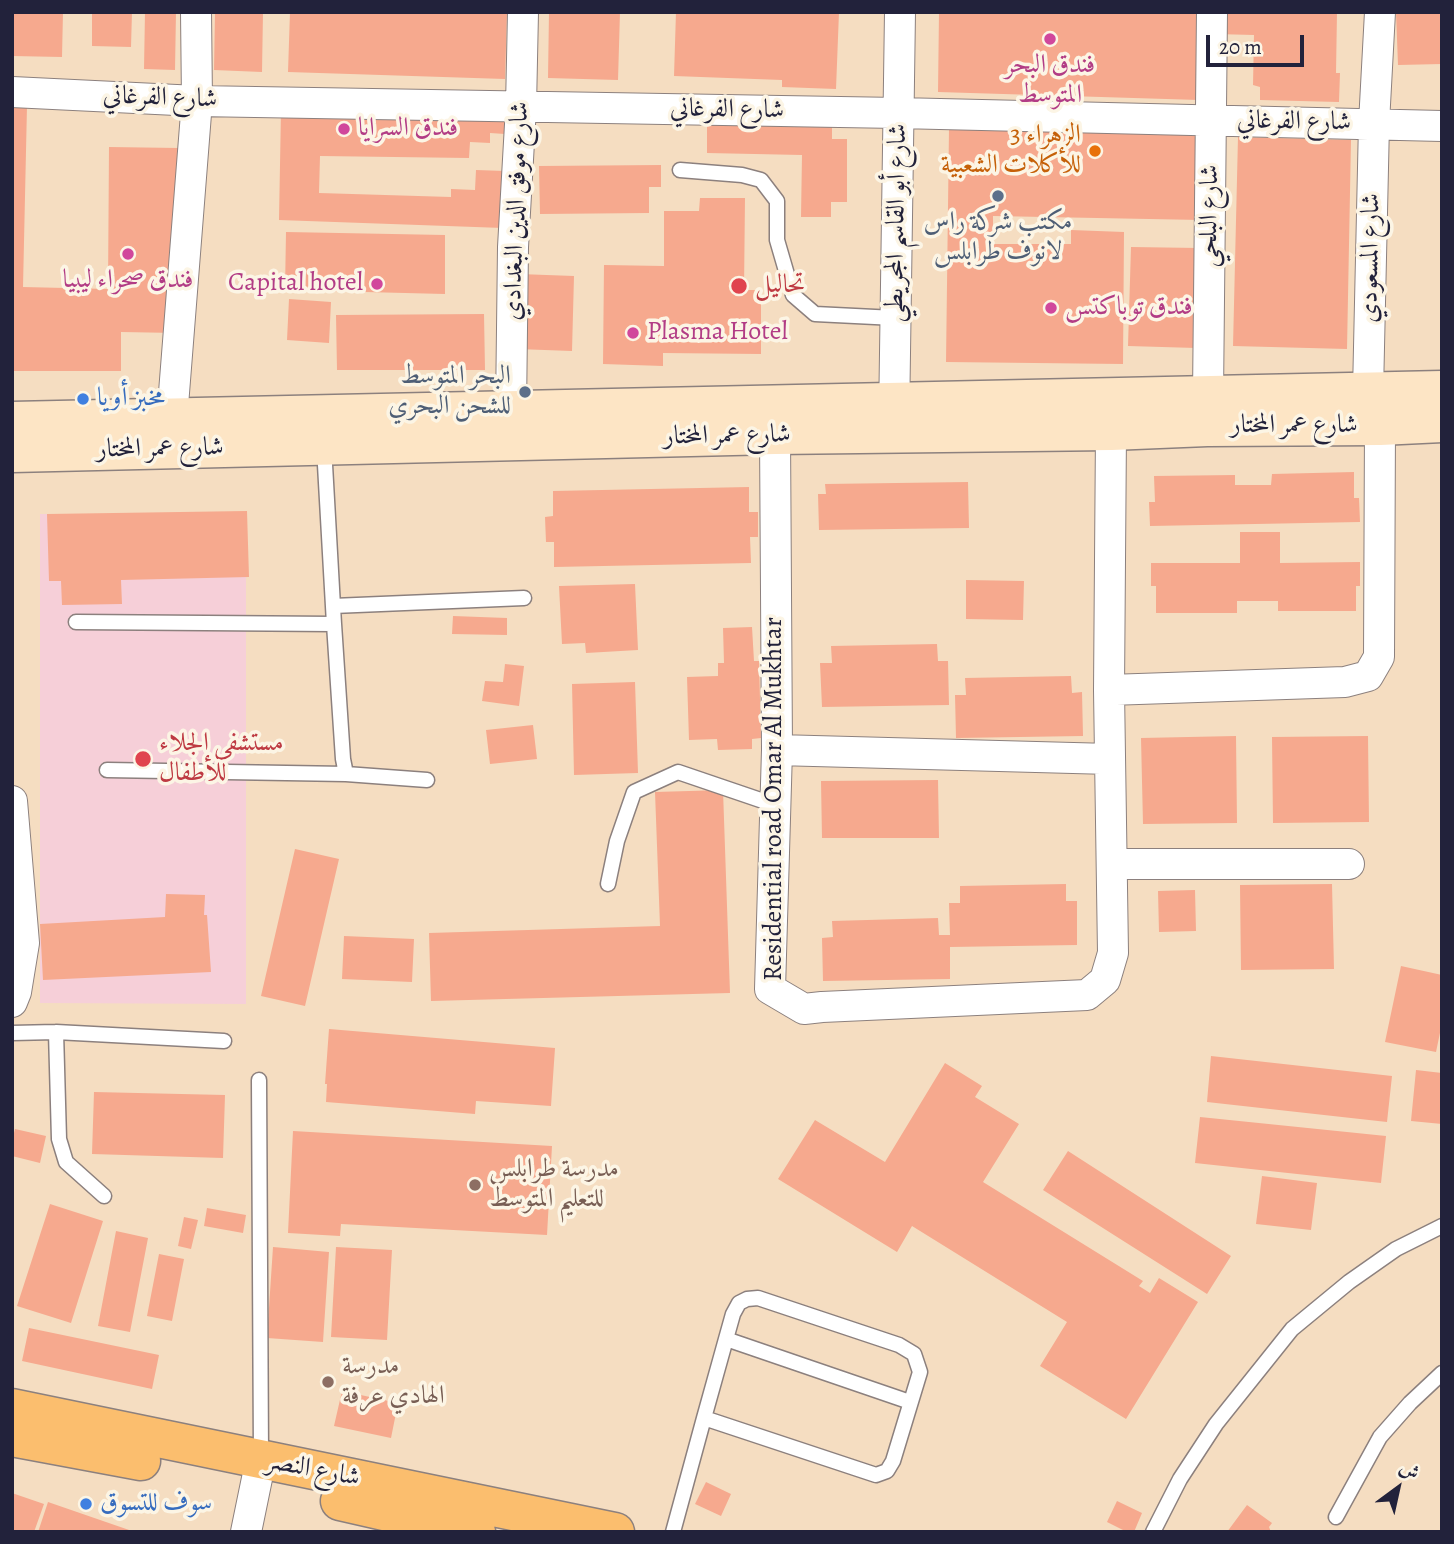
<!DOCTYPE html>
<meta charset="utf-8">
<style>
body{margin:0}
#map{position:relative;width:1454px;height:1544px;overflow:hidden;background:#f5ddc1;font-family:Alegreya,Amiri,serif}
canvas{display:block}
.frame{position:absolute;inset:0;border:14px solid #22223b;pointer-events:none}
.north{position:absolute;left:1363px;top:1453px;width:70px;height:70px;-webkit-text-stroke:5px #fcf5e5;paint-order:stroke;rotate:33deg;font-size:19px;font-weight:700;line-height:28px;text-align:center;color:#22223b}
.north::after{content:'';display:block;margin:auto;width:24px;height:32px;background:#22223b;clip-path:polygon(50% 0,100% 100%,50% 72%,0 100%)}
.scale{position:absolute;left:1206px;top:35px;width:98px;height:32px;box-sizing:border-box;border:4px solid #22223b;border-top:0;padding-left:9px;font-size:21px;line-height:24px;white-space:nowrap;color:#22223b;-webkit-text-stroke:5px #fcf5e5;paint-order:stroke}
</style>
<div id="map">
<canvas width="1454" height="1544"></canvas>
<div class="frame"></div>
<div class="north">ش</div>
<div class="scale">20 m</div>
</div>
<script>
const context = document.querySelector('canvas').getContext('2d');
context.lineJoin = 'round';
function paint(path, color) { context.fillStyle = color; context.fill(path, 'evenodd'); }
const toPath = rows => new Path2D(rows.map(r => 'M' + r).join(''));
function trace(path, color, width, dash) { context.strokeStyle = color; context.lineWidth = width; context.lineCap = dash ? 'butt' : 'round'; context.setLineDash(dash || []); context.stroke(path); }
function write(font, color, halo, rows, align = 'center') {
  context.font = font + ' Alegreya,Amiri,serif'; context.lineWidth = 7; context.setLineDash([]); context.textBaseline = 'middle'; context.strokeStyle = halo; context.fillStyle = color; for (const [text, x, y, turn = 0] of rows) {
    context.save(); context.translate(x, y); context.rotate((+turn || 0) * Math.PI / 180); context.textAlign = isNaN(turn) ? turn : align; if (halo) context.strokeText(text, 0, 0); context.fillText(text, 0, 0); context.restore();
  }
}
const built = toPath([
 [40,514,246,514,246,1004,40,1003]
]);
const building = toPath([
 [12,12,63,12,62,57,12,56],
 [92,12,132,12,131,47,92,46],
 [145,12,176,12,175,70,144,69],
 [215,12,263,12,262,72,214,70],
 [290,12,507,12,505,79,288,72],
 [549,12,620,12,618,80,548,78],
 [676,12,839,12,836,89,782,87,782,80,674,76],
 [939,12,1200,12,1199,100,938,92],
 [1216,12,1337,12,1336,73,1340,73,1339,102,1260,100,1260,87,1253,85,1254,35,1215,34],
 [1396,12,1442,12,1442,64,1398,65],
 [12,106,27,106,23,287,108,289,109,147,179,148,177,333,121,332,121,371,12,371],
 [281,110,505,114,505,134,490,133,490,143,470,142,469,158,320,156,319,193,451,197,451,189,475,190,476,170,505,171,503,228,279,220],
 [707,121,832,124,832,139,847,139,847,202,831,202,831,217,801,217,802,155,707,153],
 [949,129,1203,135,1201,220,993,216,993,244,1071,244,1071,230,1124,232,1123,364,946,362],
 [1238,137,1351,140,1347,349,1233,346],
 [661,165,661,187,649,187,649,213,540,214,539,166],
 [700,198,745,198,744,290,761,290,761,354,663,353,663,366,603,364,604,265,664,266,664,211,699,211],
 [286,232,445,235,445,294,285,290],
 [1131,247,1199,248,1196,348,1128,346],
 [519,274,574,276,572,351,517,349],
 [289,299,331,302,329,343,287,340],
 [484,314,485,370,337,370,336,315],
 [1354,472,1354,498,1359,498,1360,522,1150,526,1149,502,1155,502,1154,476,1235,475,1235,485,1271,485,1272,474],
 [968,482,969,528,819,530,818,494,826,494,825,484],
 [749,487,749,512,758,512,758,537,750,537,751,563,554,567,554,542,546,542,545,517,553,516,553,491],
 [247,511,249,577,121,580,122,604,62,605,61,581,49,581,47,514],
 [1240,532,1280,532,1280,563,1360,562,1360,586,1356,586,1356,611,1278,611,1278,601,1237,601,1237,613,1156,613,1156,586,1151,586,1151,563,1240,563],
 [966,580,1024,581,1023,620,966,619],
 [635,584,638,650,586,653,585,643,562,644,559,586],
 [453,616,507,618,507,635,452,634],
 [752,627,754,661,759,661,761,738,752,739,752,749,718,750,717,739,689,740,687,677,718,676,718,663,724,663,723,628],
 [937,644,938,661,948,661,949,705,822,707,820,663,832,663,831,646],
 [505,664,524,666,519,706,482,701,485,681,503,682],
 [1071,676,1072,693,1082,692,1083,736,956,738,955,695,966,695,965,678],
 [635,682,638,773,574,775,572,684],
 [533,725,537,759,490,764,486,730],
 [1236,736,1237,823,1143,824,1141,738],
 [1368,736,1369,822,1273,823,1272,737],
 [938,780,939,838,822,838,821,781],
 [723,790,730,993,431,1001,429,933,660,926,655,792],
 [295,849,339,859,305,1006,261,996],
 [1066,884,1066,901,1077,901,1077,945,950,947,950,979,823,981,822,938,833,937,832,921,938,918,939,935,950,935,949,903,960,903,960,886],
 [1332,884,1334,969,1241,970,1240,885],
 [1195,890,1196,931,1159,932,1158,891],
 [166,894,205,895,204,915,207,915,211,972,43,980,40,924,165,917],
 [344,936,414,939,412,982,342,979],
 [1401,966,1442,975,1442,1023,1436,1052,1385,1042],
 [329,1029,555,1048,551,1106,476,1101,475,1114,326,1102,327,1084,325,1084],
 [1211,1056,1392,1076,1387,1122,1207,1102],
 [945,1063,982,1086,975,1097,1019,1124,983,1182,1143,1281,1139,1286,1150,1293,1159,1278,1198,1302,1126,1419,1040,1366,1067,1322,912,1226,897,1252,778,1179,815,1120,885,1162],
 [1416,1070,1442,1073,1442,1124,1411,1121],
 [94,1092,225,1095,223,1158,92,1154],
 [1200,1117,1386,1136,1381,1183,1195,1163],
 [15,1129,46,1136,40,1163,12,1156,12,1141],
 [293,1131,552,1146,547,1235,341,1224,340,1236,288,1233],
 [1068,1151,1231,1256,1207,1294,1043,1190],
 [1262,1176,1317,1183,1311,1230,1256,1224],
 [50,1204,103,1221,71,1323,17,1306],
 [207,1208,246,1215,243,1233,204,1226],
 [184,1217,198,1220,191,1249,178,1246],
 [116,1231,148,1238,130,1332,98,1326],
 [273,1247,329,1252,323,1342,267,1338],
 [336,1247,392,1250,387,1340,331,1337],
 [159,1254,184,1259,172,1321,147,1316],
 [29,1328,159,1355,152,1389,22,1361],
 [342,1391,398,1403,391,1438,334,1426],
 [706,1482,731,1494,721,1516,695,1504],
 [12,1493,44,1504,34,1532,12,1532],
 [1117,1501,1142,1513,1134,1532,1127,1532,1107,1522],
 [48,1502,132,1531,132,1532,38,1532],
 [1247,1505,1272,1523,1269,1527,1271,1532,1227,1532]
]);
const service = toPath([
 [680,170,742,175,761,180,777,201,777,240,793,295,815,314,895,318],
 [333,606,524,598],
 [76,622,334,624],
 [107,770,346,774,343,759,334,624,324,447],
 [346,774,427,780],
 [608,884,617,841,634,792,678,772,775,805],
 [56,1032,59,1139,66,1162,104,1196],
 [12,1033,56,1032,224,1041],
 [259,1080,261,1456],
 [726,1339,910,1402],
 [1336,1517,1380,1437,1410,1403,1442,1373],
 [673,1532,704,1418,726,1339,733,1314,739,1303,747,1299,758,1298,899,1345,914,1354,920,1372,893,1461,887,1471,876,1475,704,1418],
 [1153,1532,1180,1479,1216,1424,1292,1329,1349,1282,1396,1249,1442,1226]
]);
const minor = toPath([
 [12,92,197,101,898,113,1442,126],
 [1368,392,1374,123,1380,12],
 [1208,395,1212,12],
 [511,410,513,247,521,107,523,12],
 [172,418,197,101,196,12],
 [894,421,900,12],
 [775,435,777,750,770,989,804,1009,822,1007,1087,995,1105,980,1113,953,1109,690,1111,431],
 [1109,690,1345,682,1368,676,1379,657,1380,426],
 [777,750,1110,759],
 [12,801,24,943,16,992,12,1002],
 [1112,864,1349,864],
 [246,1532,261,1459]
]);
const secondary = toPath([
 [12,421,1442,390],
 [12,453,775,435,1111,431,1207,427,1380,426,1442,423]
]);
const trunk = toPath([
 [12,1408,615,1532],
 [12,1437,141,1461],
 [340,1501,476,1532]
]);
const markers = [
 [1050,39,7,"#d1479c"],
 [344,129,7,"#d1479c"],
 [1095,151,7,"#e8710a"],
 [998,196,7,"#5c6f8a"],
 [128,254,7,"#d1479c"],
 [377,284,7,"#d1479c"],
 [739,286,9,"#e0444e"],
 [1051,308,7,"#d1479c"],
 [633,333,7,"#d1479c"],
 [525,392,7,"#5c6f8a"],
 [83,399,7,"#3f7fe0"],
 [143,759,9,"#e0444e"],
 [475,1185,7,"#8d6e63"],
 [328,1382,7,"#8d6e63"],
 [86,1504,7,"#3f7fe0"]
];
const hotelNames = [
 ["فندق البحر",1050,66,"center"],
 ["المتوسط",1050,96,"center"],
 ["فندق السرايا",358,129],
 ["فندق صحراء ليبيا",128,281,"center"],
 ["Capital hotel",363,284,"right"],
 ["فندق توباكتس",1065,308],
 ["Plasma Hotel",647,333]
];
const streetNames = [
 ["شارع الفرغاني",160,98,2],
 ["شارع الفرغاني",727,110,1],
 ["شارع الفرغاني",1294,122,1],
 ["شارع موفق الدين البغدادي",517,211,-88],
 ["شارع البلحي",1210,216,-89],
 ["شارع أبو القاسم المجريطي",897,223,-89],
 ["شارع المسعودي",1371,258,-89],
 ["شارع عمر المختار",1294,426],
 ["شارع عمر المختار",727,436,-1],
 ["شارع عمر المختار",160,449,-1],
 ["Residential road Omar Al Mukhtar",775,799,-90],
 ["شارع النصر",313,1470,11]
];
const foodNames = [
 ["الزهراء 3",1081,136],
 ["للأكلات الشعبية",1081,166]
];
const serviceNames = [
 ["مكتب شركة راس",998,223],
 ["لانوف طرابلس",998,253],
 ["البحر المتوسط",511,377,"right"],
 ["للشحن البحري",511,407,"right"]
];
const healthNames = [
 ["تحاليل",755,286],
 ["مستشفى الجلاء",159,744],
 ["للأطفال",159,774]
];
const shopNames = [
 ["مخبز أويا",97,399],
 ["سوف للتسوق",100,1504]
];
const educationNames = [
 ["مدرسة طرابلس",489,1170],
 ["للتعليم المتوسط",489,1200],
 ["مدرسة",342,1367],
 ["الهادي عرفة",342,1397]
];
paint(built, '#f6cfd8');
paint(building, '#f6a98e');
trace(service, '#8c807e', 17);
trace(minor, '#8c807e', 32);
trace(secondary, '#8c807e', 41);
trace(trunk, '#8c807e', 41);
trace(service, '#fff', 14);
trace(minor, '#fff', 30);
trace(secondary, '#fde5c5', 38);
trace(trunk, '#fbbe6e', 38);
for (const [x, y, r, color] of markers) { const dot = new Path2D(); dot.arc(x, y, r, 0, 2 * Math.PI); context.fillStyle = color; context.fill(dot); trace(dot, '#fcf5e5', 2.5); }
write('26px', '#b23c85', '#fcf5e5', hotelNames, 'left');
write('26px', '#22223b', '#fcf5e5', streetNames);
write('26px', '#c56008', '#fcf5e5', foodNames, 'right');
write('26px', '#4e5e75', '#fcf5e5', serviceNames);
write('26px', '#be3a42', '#fcf5e5', healthNames, 'left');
write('26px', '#366cbe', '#fcf5e5', shopNames, 'left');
write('26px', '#785e54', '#fcf5e5', educationNames, 'left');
</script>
